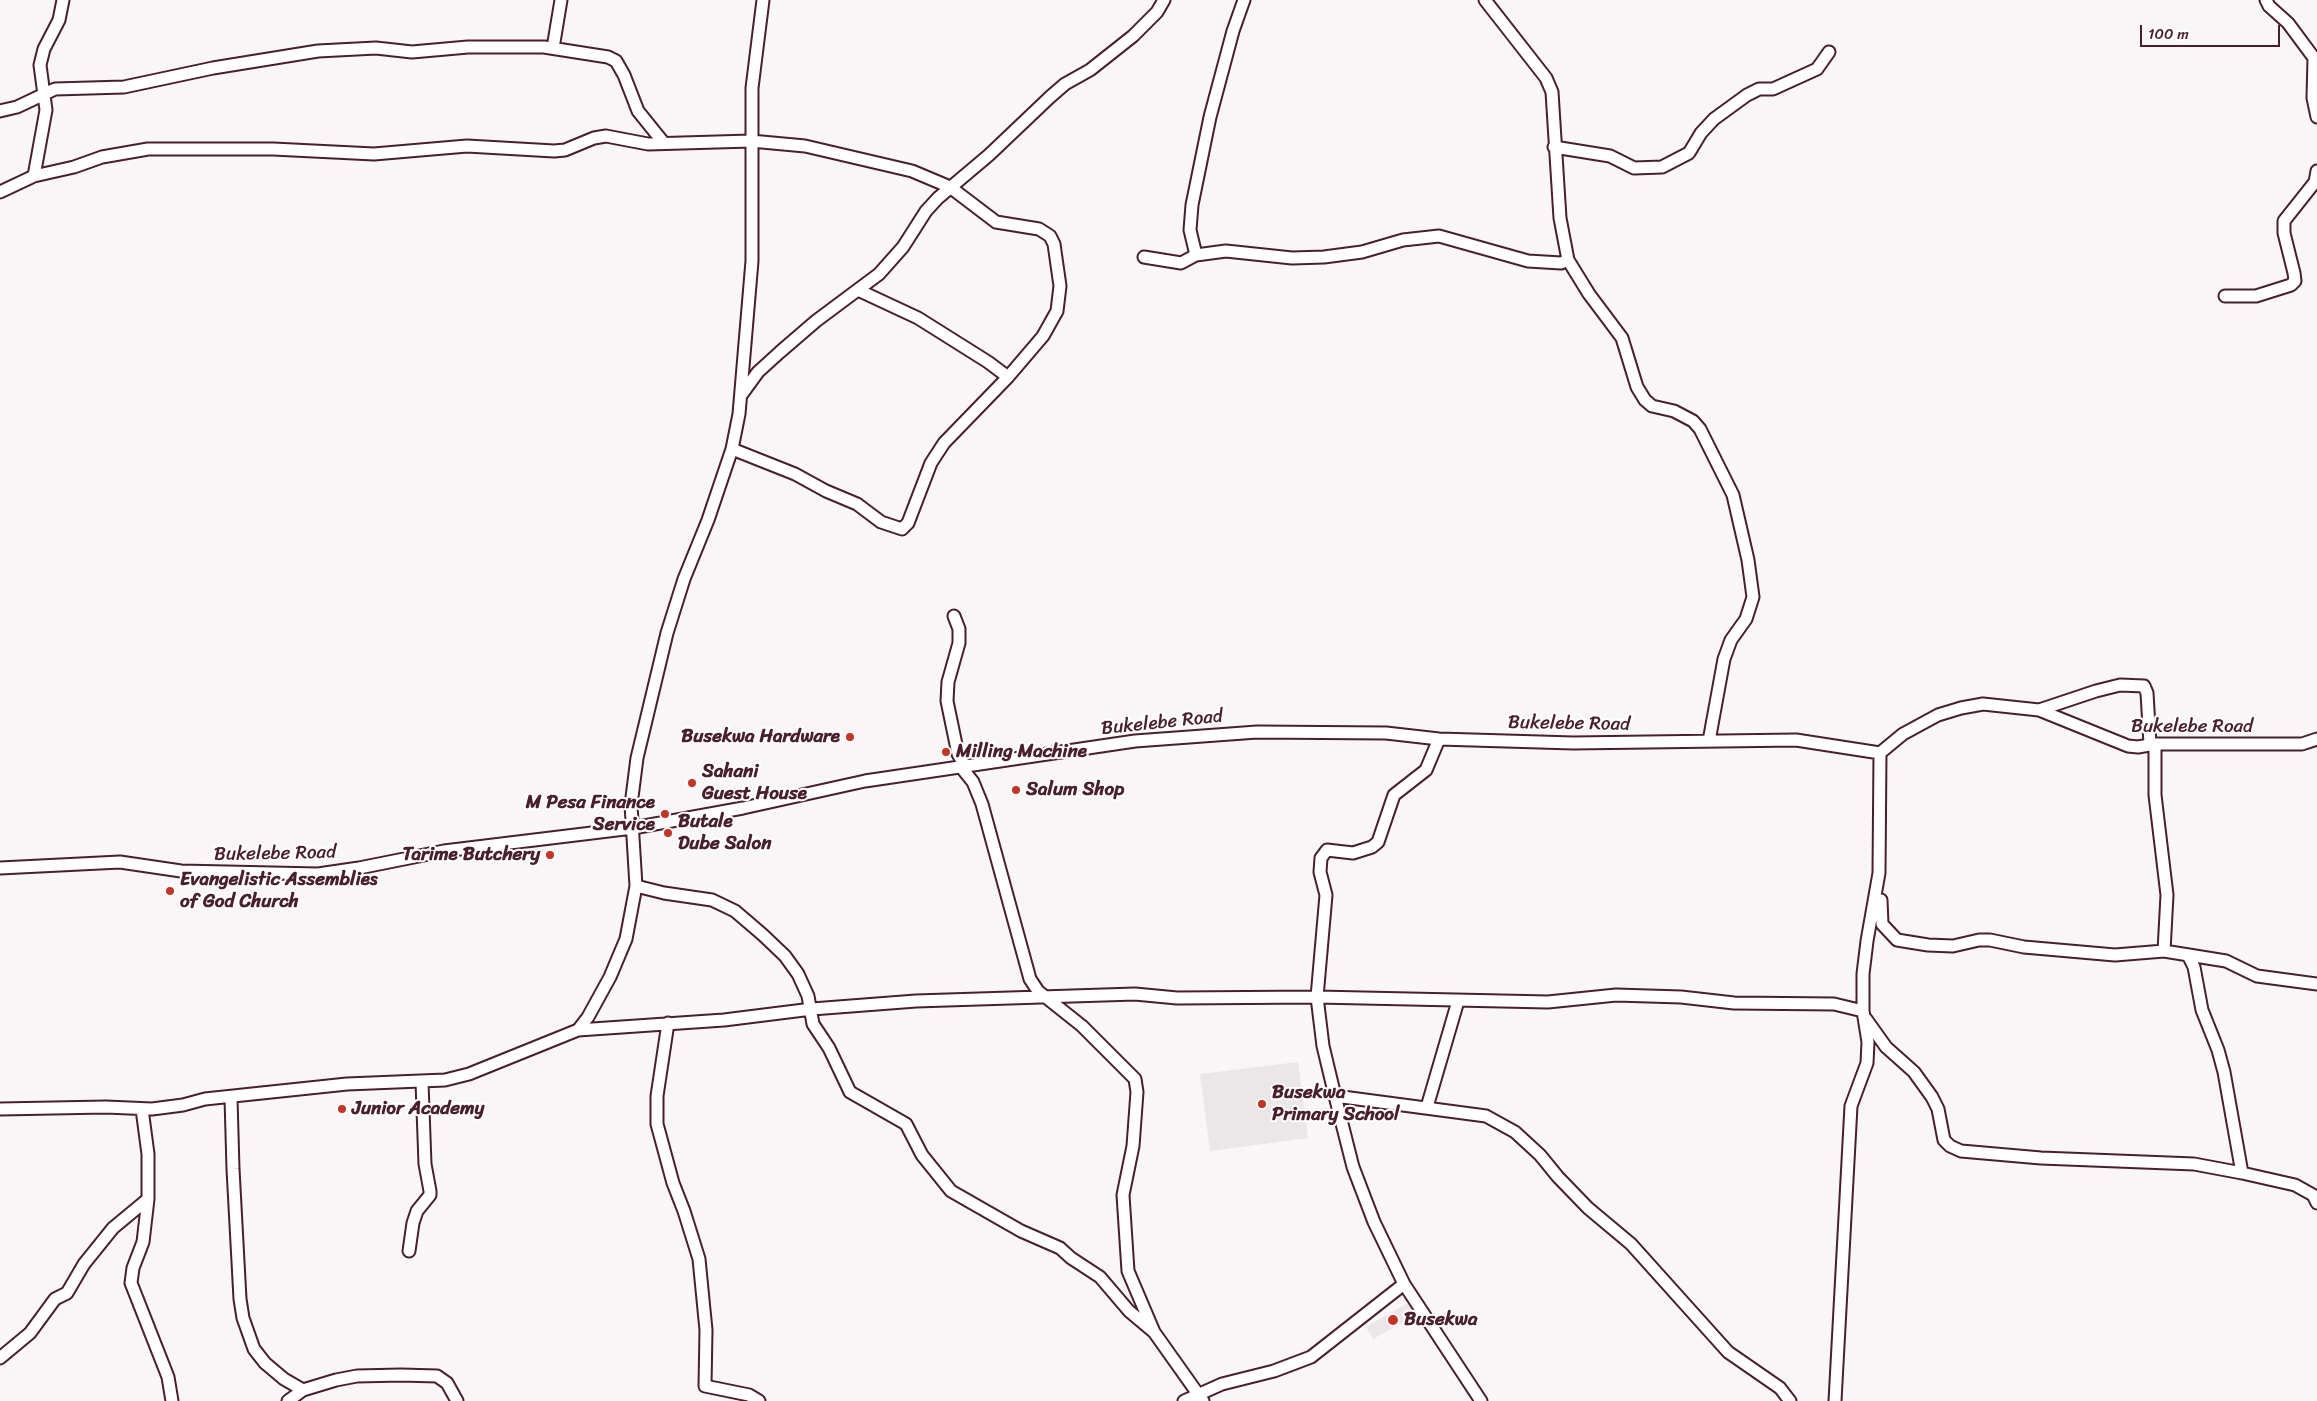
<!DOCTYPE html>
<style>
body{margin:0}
#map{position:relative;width:2317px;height:1401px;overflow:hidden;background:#f8f6f7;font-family:Sriracha,sans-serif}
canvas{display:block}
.scale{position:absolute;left:2140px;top:25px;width:140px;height:22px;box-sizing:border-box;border:2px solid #4a1f2b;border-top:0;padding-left:6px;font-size:15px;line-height:18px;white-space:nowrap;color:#4a1f2b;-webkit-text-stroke:4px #fff;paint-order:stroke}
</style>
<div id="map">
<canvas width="2317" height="1401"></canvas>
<div class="scale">100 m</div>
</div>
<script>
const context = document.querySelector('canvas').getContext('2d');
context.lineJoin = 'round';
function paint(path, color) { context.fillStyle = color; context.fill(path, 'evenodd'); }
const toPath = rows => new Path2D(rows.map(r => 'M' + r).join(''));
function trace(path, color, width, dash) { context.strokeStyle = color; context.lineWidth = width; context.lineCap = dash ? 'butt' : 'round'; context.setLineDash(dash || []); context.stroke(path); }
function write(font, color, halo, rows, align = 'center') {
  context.font = font + ' Sriracha,sans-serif'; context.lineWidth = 4; context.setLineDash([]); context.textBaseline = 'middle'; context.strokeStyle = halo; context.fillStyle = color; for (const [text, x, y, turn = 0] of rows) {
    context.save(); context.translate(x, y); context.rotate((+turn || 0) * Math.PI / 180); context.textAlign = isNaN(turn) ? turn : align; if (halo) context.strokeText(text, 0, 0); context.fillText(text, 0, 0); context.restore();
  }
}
const built = toPath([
 [1298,1062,1308,1138,1210,1151,1200,1074],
 [1413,1300,1420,1313,1373,1339,1366,1327]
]);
const minor = toPath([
 [1485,0,1546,78,1552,92,1560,218,1568,260,1589,294,1622,338,1637,387,1645,400,1652,406,1674,411,1693,421,1700,429,1733,495,1748,560,1753,597,1746,619,1731,640,1724,659,1709,741],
 [2266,0,2269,6,2288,23,2314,58,2313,98,2317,117],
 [553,48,561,0],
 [0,111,17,107,55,89,124,87,213,68,318,51,376,48,412,52,468,47,544,47,608,57,616,61,624,75,638,111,663,142],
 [1554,147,1610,156,1634,168,1662,167,1689,153,1701,133,1714,119,1747,95,1759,89,1773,89,1817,69,1829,52],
 [34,176,46,110,40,65,44,49,59,20,63,0],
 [0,192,34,176,74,167,102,157,148,149,273,149,374,154,467,146,554,151,565,150,594,138,606,136,648,144,751,141,805,146,912,171,950,187,996,222,1039,229,1050,236,1054,244,1060,286,1057,311,1043,336,1008,377,944,443,931,463,908,523,902,529,881,522,857,504,826,491,795,474,732,449],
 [1196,255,1190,230,1192,205,1210,117,1233,31,1244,0],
 [1144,257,1181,263,1196,255,1226,251,1292,258,1324,257,1362,252,1403,240,1439,236,1528,261,1561,263,1568,260],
 [858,290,918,318,988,362,1008,377],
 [2225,296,2256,296,2291,285,2295,281,2294,273,2284,233,2284,221,2315,182,2317,171],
 [742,394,758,372,780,352,816,321,879,274,903,247,926,211,938,198,989,155,1050,97,1065,84,1090,70,1133,36,1157,12,1164,0],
 [954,616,959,629,959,643,948,682,947,701,958,754,965,766],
 [2039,710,2096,691,2120,685,2144,686,2147,693,2150,744],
 [1439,739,1426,770,1394,795,1378,842,1372,847,1353,853,1327,850,1321,858,1320,872,1326,895,1317,997,1323,1046,1335,1096,1353,1167,1374,1222,1404,1284,1481,1401],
 [2155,744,2155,795,2167,895,2164,951],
 [961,767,973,782,982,804,1030,979,1038,991,1082,1026,1135,1079,1137,1092,1133,1146,1123,1195,1128,1271,1154,1332,1203,1401],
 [0,868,120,862,181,871,318,874,359,868,444,851,633,828,743,808,865,781,1135,741,1257,732,1386,733,1439,739,1573,743,1796,740,1880,753,1903,734,1938,715,1961,708,1983,704,2039,710,2128,746,2138,747,2155,744,2302,744,2317,739],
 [636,886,664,893,712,900,735,911,763,935,785,956,798,974,808,996,813,1024,829,1048,850,1092,906,1124,922,1155,951,1191,1021,1231,1060,1248,1071,1258,1100,1277,1129,1311,1154,1332],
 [1881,900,1882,924,1897,940,1928,945,1953,946,1979,940,1990,940,2024,947,2115,955,2164,951,2226,961,2257,976,2317,984],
 [2188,955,2194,967,2202,1010,2218,1050,2224,1072,2242,1173],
 [1866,1019,1886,1047,1914,1072,1932,1097,1938,1109,1944,1140,1950,1146,1961,1151,2041,1158,2194,1164,2242,1173,2295,1185,2313,1195,2317,1203],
 [668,1023,657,1096,657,1124,673,1183,684,1211,699,1259,706,1330,705,1386,749,1395,759,1401],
 [578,1030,588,1017,610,977,626,939,636,886,631,805,637,758,667,633,684,579,708,520,732,449,739,414,752,261,752,88,763,0],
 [1335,1096,1486,1116,1515,1132,1540,1155,1558,1177,1588,1208,1631,1244,1728,1352,1780,1388,1790,1401],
 [231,1098,233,1169,240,1299,243,1318,254,1349,265,1363,284,1379,303,1390],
 [1427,1107,1458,1001],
 [0,1109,106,1107,152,1109,183,1105,205,1099,347,1084,445,1080,469,1074,578,1030,724,1020,812,1009,916,1001,1135,994,1177,998,1317,997,1548,1002,1616,995,1681,997,1734,1003,1834,1004,1863,1011],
 [142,1109,148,1154,148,1199,143,1242,133,1268,131,1283,168,1377,172,1401],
 [409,1251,413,1223,417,1211,430,1195,430,1191,425,1164,422,1082],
 [0,1358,30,1333,55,1299,67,1293,84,1264,113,1228,148,1199],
 [288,1401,303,1390,336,1380,357,1376,401,1375,437,1376,447,1383,457,1401],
 [1184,1401,1222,1384,1274,1371,1311,1357,1404,1284],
 [1835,1401,1851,1106,1867,1063,1868,1042,1863,1011,1863,974,1867,941,1879,873,1880,753]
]);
const markers = [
 [850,737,5,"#c8321e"],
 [946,752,5,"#c8321e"],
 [692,783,5,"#c8321e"],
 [1016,790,5,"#c8321e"],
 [665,814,5,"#c8321e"],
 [668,833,5,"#c8321e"],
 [550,855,5,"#c8321e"],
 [170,891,5,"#c8321e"],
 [1262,1104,5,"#c8321e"],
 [342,1109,5,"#c8321e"],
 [1393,1320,6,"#c8321e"]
];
const streetNames = [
 ["Bukelebe Road",1162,723,-6],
 ["Bukelebe Road",1569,724,1],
 ["Bukelebe Road",2192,727],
 ["Bukelebe Road",275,854,-1]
];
const poiNames = [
 ["Busekwa Hardware",840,737,"right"],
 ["Milling Machine",956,752],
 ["Sahani",702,772],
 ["Guest House",702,794],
 ["Salum Shop",1026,790],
 ["M Pesa Finance",655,803,"right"],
 ["Service",655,825,"right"],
 ["Butale",678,822],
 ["Dube Salon",678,844],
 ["Tarime Butchery",540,855,"right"],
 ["Evangelistic Assemblies",180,880],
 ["of God Church",180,902],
 ["Busekwa",1272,1093],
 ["Primary School",1272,1115],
 ["Junior Academy",352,1109],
 ["Busekwa",1404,1320]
];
paint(built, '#ebe6e8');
trace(minor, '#4a1f2b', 15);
trace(minor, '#fff', 11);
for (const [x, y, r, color] of markers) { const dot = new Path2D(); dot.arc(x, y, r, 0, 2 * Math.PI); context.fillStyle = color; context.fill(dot); trace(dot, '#fff', 2); }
write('19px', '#4a1f2b', '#fff', streetNames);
write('bold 19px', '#4a1f2b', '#fff', poiNames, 'left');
</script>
